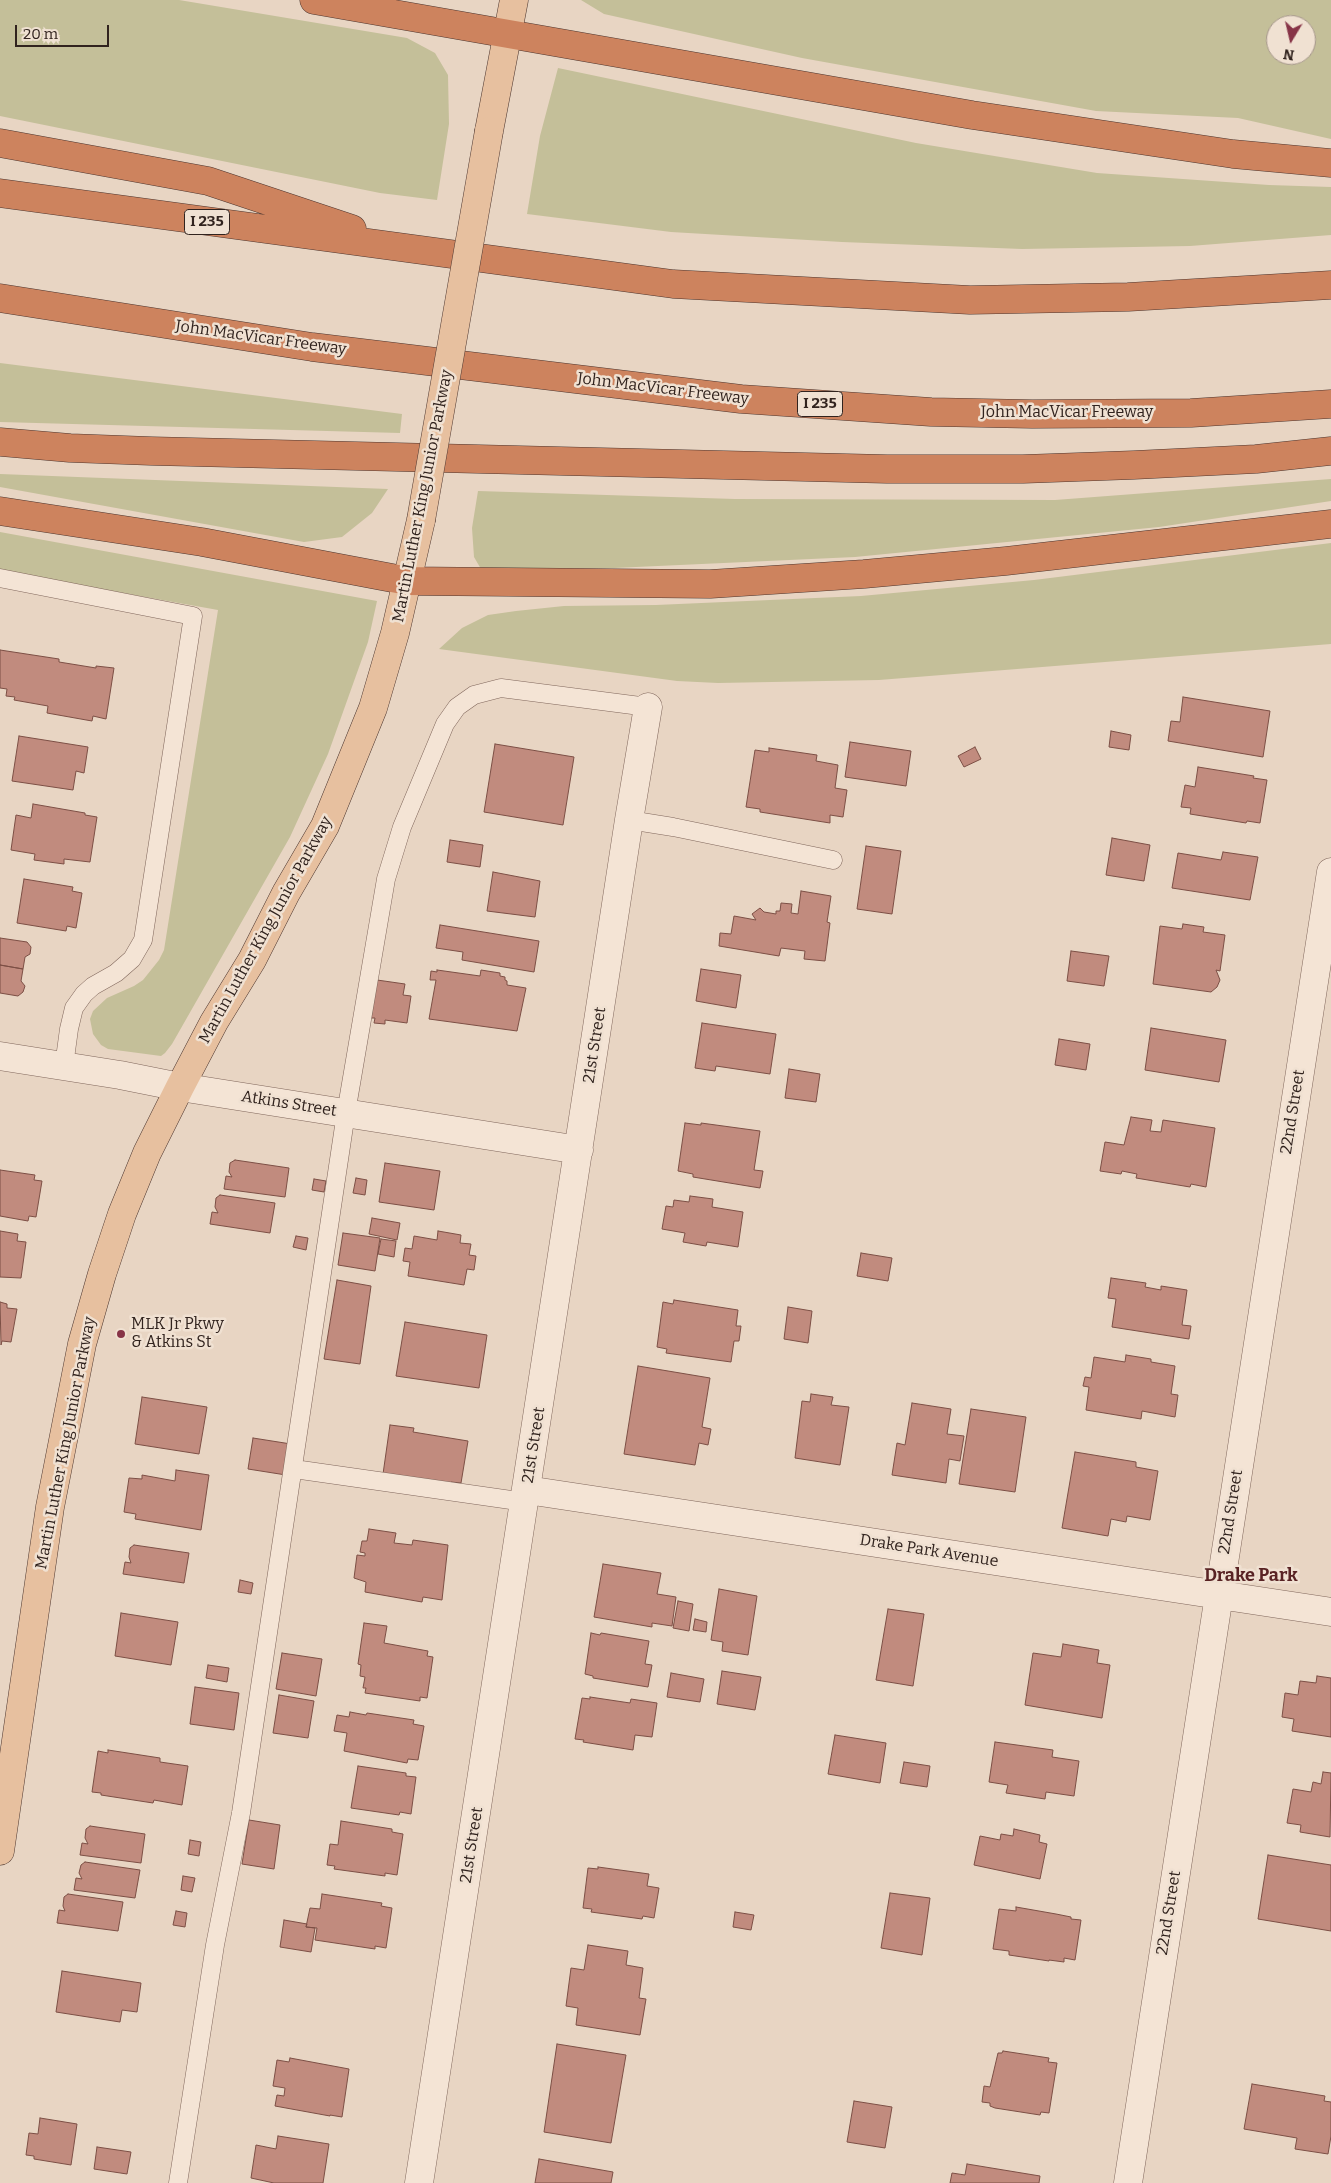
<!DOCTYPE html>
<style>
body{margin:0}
#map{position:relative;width:1331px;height:2183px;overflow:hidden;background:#e8d5c3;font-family:Bitter,serif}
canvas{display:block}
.north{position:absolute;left:1266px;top:15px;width:50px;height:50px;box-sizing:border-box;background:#f0e1d2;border:1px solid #a4958a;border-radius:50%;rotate:189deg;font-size:14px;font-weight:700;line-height:20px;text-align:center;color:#31231e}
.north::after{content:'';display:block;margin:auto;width:18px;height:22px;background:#873447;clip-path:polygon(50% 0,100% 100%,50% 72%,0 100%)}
.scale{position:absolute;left:15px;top:25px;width:94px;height:22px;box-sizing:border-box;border:2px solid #31231e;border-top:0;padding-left:6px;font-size:15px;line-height:18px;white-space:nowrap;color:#31231e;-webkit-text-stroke:4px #f0e1d2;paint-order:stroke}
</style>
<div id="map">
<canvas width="1331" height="2183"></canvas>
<div class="north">N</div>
<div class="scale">20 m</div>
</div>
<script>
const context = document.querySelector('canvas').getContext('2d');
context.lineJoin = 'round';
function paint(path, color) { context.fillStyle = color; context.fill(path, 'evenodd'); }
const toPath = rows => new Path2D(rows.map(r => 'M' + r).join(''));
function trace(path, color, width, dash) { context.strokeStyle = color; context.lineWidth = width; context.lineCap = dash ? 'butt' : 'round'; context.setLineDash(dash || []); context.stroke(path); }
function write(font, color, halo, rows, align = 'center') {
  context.font = font + ' Bitter,serif'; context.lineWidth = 5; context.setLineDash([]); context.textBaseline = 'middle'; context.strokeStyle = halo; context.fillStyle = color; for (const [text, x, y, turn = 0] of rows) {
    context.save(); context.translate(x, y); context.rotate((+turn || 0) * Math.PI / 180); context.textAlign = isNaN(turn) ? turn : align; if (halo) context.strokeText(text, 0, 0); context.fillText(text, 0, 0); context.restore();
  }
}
const green = toPath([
 [0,0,179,0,407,38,435,53,448,75,449,124,437,200,380,193,0,116],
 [581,0,1331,0,1331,139,1238,118,1096,111,802,58,604,14],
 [1276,25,1306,25,1306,55,1276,55],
 [558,68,916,143,1097,173,1269,185,1331,187,1331,235,1190,246,1022,249,842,242,671,232,527,214,540,136],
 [0,363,402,414,400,433,0,422],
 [0,474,388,489,372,513,342,537,304,542,0,487],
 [1331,479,1331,501,1159,527,855,557,614,568,481,569,474,557,472,528,478,491,735,499,1055,500],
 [0,532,377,601,368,642,328,754,290,837,172,1044,165,1053,161,1056,108,1049,101,1045,93,1034,90,1019,93,1011,107,998,134,986,143,980,159,960,164,950,218,610,0,571],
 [1331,543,1331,644,879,680,718,683,677,681,439,649,462,628,488,615,516,611,564,606,656,605,861,596,1034,580]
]);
const building = toPath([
 [0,650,59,659,59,662,96,668,96,666,114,668,106,719,93,716,92,721,47,713,48,706,14,700,15,697,6,696,7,689,0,688,0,650],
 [1183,697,1270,711,1263,757,1168,741,1171,721,1180,722,1183,697],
 [1111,731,1131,735,1129,750,1109,747,1111,731],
 [19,736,88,747,84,773,76,771,73,790,12,781,19,736],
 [850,742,911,751,906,786,845,777,850,742],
 [495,744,574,757,563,825,484,812,495,744],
 [975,747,981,759,964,767,958,756,975,747],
 [769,748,817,755,816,761,838,765,835,788,847,790,843,817,830,815,830,823,760,812,760,809,746,807,755,750,769,752,769,748],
 [1198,767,1254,776,1253,778,1267,780,1260,823,1247,821,1246,823,1190,814,1191,808,1181,807,1185,785,1195,787,1198,767],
 [33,804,85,813,85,815,97,817,90,862,64,859,64,864,34,860,35,854,11,850,16,815,31,818,33,804],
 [1112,838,1150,845,1144,881,1106,875,1112,838],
 [450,840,483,845,480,867,447,862,450,840],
 [866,846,901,851,892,914,857,909,866,846],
 [1223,852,1258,857,1250,900,1172,888,1178,853,1221,860,1223,852],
 [493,872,540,881,535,917,487,911,493,872],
 [24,879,73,887,72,891,82,893,76,928,67,926,66,931,17,923,24,879],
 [801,891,831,896,827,922,830,923,825,961,804,959,805,951,781,948,779,956,719,946,720,933,731,934,734,916,756,920,752,914,760,908,764,912,776,914,776,911,780,911,781,903,792,904,791,913,798,914,801,891],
 [1183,924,1204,927,1203,932,1225,935,1220,971,1216,970,1220,980,1217,987,1211,992,1153,984,1160,926,1182,929,1183,924],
 [440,925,539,941,534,972,462,960,463,952,436,948,440,925],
 [0,938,27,942,31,947,30,954,25,957,23,969,0,965,0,938],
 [1071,951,1109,956,1104,986,1067,981,1071,951],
 [0,965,23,969,21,981,25,986,23,992,18,996,0,993,0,965],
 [701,969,741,975,736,1008,696,1001,701,969],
 [437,970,480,976,481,970,500,973,500,976,505,977,505,980,507,981,507,985,526,988,517,1031,429,1019,436,980,430,980,431,971,437,972,437,970],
 [377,980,405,984,403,995,411,996,407,1023,385,1020,385,1024,374,1023,375,1018,371,1018,377,980],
 [702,1023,776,1034,770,1074,716,1066,715,1071,695,1068,702,1023],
 [1151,1028,1226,1040,1219,1082,1145,1070,1151,1028],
 [1059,1039,1090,1044,1086,1070,1055,1065,1059,1039],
 [789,1069,820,1074,816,1102,785,1098,789,1069],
 [1131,1117,1152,1120,1150,1131,1161,1132,1163,1120,1215,1128,1206,1187,1191,1184,1190,1187,1136,1178,1137,1174,1122,1171,1121,1174,1100,1171,1105,1142,1124,1145,1131,1117],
 [685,1123,701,1125,701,1123,760,1131,754,1170,763,1171,760,1188,693,1177,693,1174,678,1171,685,1123],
 [235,1160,289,1168,285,1197,224,1189,226,1176,232,1177,229,1172,230,1163,235,1160],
 [385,1163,440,1171,434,1210,379,1202,385,1163],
 [0,1170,35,1175,34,1180,42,1181,36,1217,29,1216,28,1221,0,1216,0,1170],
 [356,1178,367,1180,365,1195,353,1193,356,1178],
 [314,1179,326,1181,324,1192,312,1190,314,1179],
 [220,1195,275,1203,270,1233,210,1224,212,1212,218,1213,215,1207,216,1198,220,1195],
 [690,1196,713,1199,712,1207,743,1212,738,1247,707,1242,706,1246,683,1242,685,1233,662,1229,666,1206,673,1207,674,1200,689,1202,690,1196],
 [372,1218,400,1223,397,1240,369,1234,372,1218],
 [0,1231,18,1234,17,1241,26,1242,21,1278,0,1277,0,1231],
 [438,1231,461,1235,460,1243,471,1244,469,1255,476,1256,474,1270,467,1269,464,1285,408,1276,410,1262,403,1261,405,1248,412,1249,414,1236,437,1240,438,1231],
 [343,1233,380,1238,375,1271,338,1265,343,1233],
 [296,1236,308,1238,306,1250,293,1247,296,1236],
 [381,1239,396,1241,394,1257,378,1254,381,1239],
 [861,1253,892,1258,888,1281,857,1276,861,1253],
 [1111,1278,1146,1283,1145,1287,1161,1290,1161,1286,1187,1290,1182,1325,1191,1326,1189,1339,1112,1327,1116,1299,1108,1298,1111,1278],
 [337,1280,371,1286,360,1364,324,1359,337,1280],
 [674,1300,738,1310,736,1326,741,1326,739,1341,734,1341,731,1362,666,1353,667,1349,657,1347,663,1302,673,1304,674,1300],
 [0,1302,7,1304,7,1308,17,1309,11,1342,2,1341,1,1345,0,1302],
 [788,1307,812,1311,808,1343,784,1339,788,1307],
 [405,1322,487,1335,479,1388,396,1376,405,1322],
 [1126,1355,1151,1359,1151,1362,1175,1366,1171,1394,1178,1395,1175,1417,1142,1411,1141,1419,1086,1410,1089,1387,1083,1386,1085,1377,1091,1378,1094,1357,1125,1362,1126,1355],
 [638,1366,710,1378,702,1427,711,1429,708,1445,699,1443,695,1465,624,1454,638,1366],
 [811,1394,833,1397,831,1405,849,1407,840,1465,795,1458,802,1401,810,1402,811,1394],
 [142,1397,207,1407,199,1454,135,1444,142,1397],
 [912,1403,951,1409,947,1434,964,1436,960,1461,949,1459,946,1483,892,1475,897,1443,905,1445,912,1403],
 [971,1409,1026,1417,1015,1492,959,1484,971,1409],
 [390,1425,414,1428,413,1432,468,1441,461,1483,451,1482,450,1484,383,1474,390,1425],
 [253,1438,291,1444,286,1475,248,1469,253,1438],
 [1075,1452,1136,1462,1136,1467,1158,1471,1150,1520,1127,1516,1126,1522,1111,1519,1108,1536,1062,1528,1075,1452],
 [176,1470,209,1475,201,1530,135,1519,136,1514,124,1512,129,1478,142,1479,142,1475,175,1481,176,1470],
 [369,1529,396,1533,394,1543,412,1545,413,1540,448,1545,442,1600,423,1597,422,1602,365,1592,366,1582,354,1578,357,1555,365,1556,365,1553,360,1552,362,1541,367,1541,369,1529],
 [134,1545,189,1553,184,1583,123,1574,125,1562,131,1563,129,1557,130,1548,134,1545],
 [603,1564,661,1573,657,1594,676,1597,672,1626,652,1623,652,1627,594,1617,603,1564],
 [240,1580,253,1583,251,1594,238,1592,240,1580],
 [719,1589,757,1596,748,1655,722,1651,723,1642,711,1640,719,1589],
 [678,1601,693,1604,689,1631,673,1628,678,1601],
 [888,1609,924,1614,913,1686,876,1680,888,1609],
 [121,1613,178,1622,171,1665,115,1656,121,1613],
 [695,1619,707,1622,706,1632,693,1630,695,1619],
 [364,1623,387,1626,384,1643,428,1651,427,1656,433,1657,427,1698,420,1697,420,1701,365,1693,366,1688,363,1688,365,1677,360,1676,361,1665,358,1664,364,1623],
 [591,1633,600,1635,601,1633,649,1641,645,1664,652,1665,648,1687,593,1678,593,1676,585,1674,591,1633],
 [1063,1644,1099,1650,1097,1663,1110,1665,1102,1718,1025,1705,1033,1653,1061,1657,1063,1644],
 [282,1653,322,1659,316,1696,276,1689,282,1653],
 [208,1665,229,1668,227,1682,206,1678,208,1665],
 [722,1671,761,1677,755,1710,717,1704,722,1671],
 [671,1673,704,1679,700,1702,667,1697,671,1673],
 [1317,1676,1331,1678,1331,1737,1292,1731,1294,1719,1282,1717,1285,1693,1298,1695,1300,1681,1316,1683,1317,1676],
 [195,1687,239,1693,234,1730,190,1724,195,1687],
 [279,1695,314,1701,308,1738,273,1733,279,1695],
 [590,1697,630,1703,631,1699,657,1703,652,1737,635,1735,633,1750,583,1742,584,1740,575,1739,582,1698,590,1699,590,1697],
 [350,1712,366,1715,367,1713,414,1720,413,1724,424,1726,418,1760,408,1759,407,1763,344,1751,347,1733,334,1731,337,1715,349,1717,350,1712],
 [835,1735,886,1743,880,1783,828,1774,835,1735],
 [995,1742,1053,1750,1052,1757,1079,1761,1074,1796,1046,1792,1045,1799,1006,1793,1008,1785,989,1782,995,1742],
 [108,1750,160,1758,160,1762,188,1766,182,1805,154,1800,153,1803,101,1795,101,1793,92,1792,98,1751,108,1753,108,1750],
 [904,1762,930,1766,927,1787,900,1783,904,1762],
 [358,1766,406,1773,406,1776,416,1777,411,1814,400,1812,399,1815,351,1808,358,1766],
 [1323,1772,1331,1773,1330,1837,1300,1832,1301,1825,1287,1823,1293,1789,1311,1792,1313,1782,1321,1784,1323,1772],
 [249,1820,280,1825,274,1869,242,1864,249,1820],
 [341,1821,392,1829,392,1832,403,1834,397,1875,385,1873,385,1876,334,1869,335,1866,327,1865,330,1844,338,1845,341,1821],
 [90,1826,145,1834,141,1863,80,1855,82,1843,88,1844,85,1838,86,1829,90,1826],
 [1014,1829,1040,1835,1039,1842,1047,1844,1040,1879,974,1865,980,1836,1000,1840,1001,1834,1013,1836,1014,1829],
 [190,1840,201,1842,199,1856,188,1854,190,1840],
 [1268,1855,1331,1865,1331,1931,1258,1919,1268,1855],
 [85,1862,140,1870,135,1898,74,1890,76,1878,82,1879,79,1873,81,1865,85,1862],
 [598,1867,649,1874,647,1886,659,1888,654,1918,643,1916,642,1919,591,1912,592,1909,583,1908,588,1868,598,1869,598,1867],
 [183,1876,195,1878,192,1892,181,1890,183,1876],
 [890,1893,930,1898,922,1955,881,1948,890,1893],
 [68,1894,123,1902,118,1931,57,1923,59,1910,65,1911,63,1906,64,1897,68,1894],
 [322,1894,382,1903,381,1906,392,1908,386,1948,375,1946,375,1949,315,1940,317,1928,306,1927,310,1908,320,1909,322,1894],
 [1016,1907,1056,1914,1071,1917,1071,1919,1081,1920,1075,1960,1064,1958,1064,1962,1049,1960,1049,1961,1009,1955,1009,1951,993,1949,999,1909,1016,1911,1016,1907],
 [176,1911,187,1913,185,1927,173,1925,176,1911],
 [735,1912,754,1915,751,1930,733,1927,735,1912],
 [284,1920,307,1924,306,1927,315,1928,311,1952,280,1947,284,1920],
 [588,1945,628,1951,626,1965,643,1968,639,1998,646,1999,640,2035,576,2025,578,2008,566,2006,571,1968,584,1970,588,1945],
 [62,1971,141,1983,137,2012,122,2010,120,2022,56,2012,62,1971],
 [557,2044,626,2055,611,2143,544,2132,557,2044],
 [1003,2051,1049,2058,1048,2062,1057,2063,1049,2113,1041,2112,1040,2115,995,2108,990,2106,990,2103,982,2102,984,2086,990,2087,998,2053,1002,2053,1003,2051],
 [290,2058,349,2069,342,2117,330,2115,330,2116,275,2106,277,2095,284,2096,285,2088,273,2086,277,2060,289,2062,290,2058],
 [1252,2084,1325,2096,1324,2101,1331,2102,1331,2136,1328,2154,1295,2149,1297,2138,1244,2129,1252,2084],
 [854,2101,892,2107,885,2148,847,2142,854,2101],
 [40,2118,77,2124,71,2165,34,2159,34,2156,26,2155,29,2133,38,2134,40,2118],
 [278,2136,329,2144,323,2183,274,2183,251,2178,256,2145,276,2149,278,2136],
 [97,2147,131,2152,127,2174,94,2169,97,2147],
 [539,2159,613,2172,611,2183,535,2183,539,2159],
 [967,2164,1040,2176,1039,2183,950,2183,952,2173,965,2175,967,2164]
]);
const lane = toPath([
 [0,578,193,616,143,940,132,959,116,973,93,986,84,994,74,1008,69,1029,64,1066],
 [629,820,673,827,833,860],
 [294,1469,525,1502],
 [178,2183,215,1945,241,1813,346,1113,386,879,402,827,445,724,457,707,474,695,501,688,648,707]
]);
const street = toPath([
 [0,1056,120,1075,180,1087,579,1150],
 [527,1490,1331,1612],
 [419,2183,629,820,648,707],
 [1128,2183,1331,872]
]);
const primary = toPath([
 [489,131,514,0],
 [0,1851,50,1507,82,1344,102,1274,122,1214,147,1153,180,1087,214,1022,252,960,286,893,325,826,373,708,395,633,421,520]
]);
const highway = toPath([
 [314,0,972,115,1233,154,1331,163],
 [0,143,208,181,352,229],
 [0,193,673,284,970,300,1128,297,1331,285],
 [0,298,312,347,741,399,931,412,1032,414,1191,413,1331,404],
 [0,442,70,448,151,451,887,469,1023,469,1134,465,1256,459,1331,451],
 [0,511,202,542,408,581,710,584,864,574,1006,561,1331,524]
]);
const primaryBridge = toPath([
 [421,520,489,131]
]);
const markers = [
 [121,1334,5,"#873447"]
];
const shields = [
 [207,222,45],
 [820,404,45]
];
const shieldNames = [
 ["I 235",207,222],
 ["I 235",820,404]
];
const streetNames = [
 ["John MacVicar Freeway",261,338,8],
 ["John MacVicar Freeway",663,389,7],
 ["John MacVicar Freeway",1067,413],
 ["Martin Luther King Junior Parkway",423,496,-79],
 ["Martin Luther King Junior Parkway",266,930,-61],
 ["21st Street",595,1045,-81],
 ["Atkins Street",289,1104,9],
 ["22nd Street",1293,1112,-81],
 ["Martin Luther King Junior Parkway",66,1443,-79],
 ["21st Street",534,1445,-81],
 ["22nd Street",1231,1512,-81],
 ["Drake Park Avenue",929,1551,9],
 ["21st Street",472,1845,-81],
 ["22nd Street",1169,1913,-81]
];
const poiNames = [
 ["MLK Jr Pkwy",131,1325],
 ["& Atkins St",131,1343]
];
const neighbourhoodNames = [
 ["Drake Park",1251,1576]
];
paint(green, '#c4bf99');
paint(building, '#c18b7e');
trace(building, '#7c4f45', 1);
trace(lane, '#80675c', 19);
trace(street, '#80675c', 29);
trace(primary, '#4e3730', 29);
trace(highway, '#4e3730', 29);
trace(lane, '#f4e4d5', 18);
trace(street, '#f4e4d5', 28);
trace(primary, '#e7c09f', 28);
trace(highway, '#cd835e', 28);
trace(primaryBridge, '#4e3730', 29, []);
trace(primaryBridge, '#e7c09f', 28);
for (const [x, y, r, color] of markers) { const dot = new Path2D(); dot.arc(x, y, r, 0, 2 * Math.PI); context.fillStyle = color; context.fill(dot); trace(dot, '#f0e1d2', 2); }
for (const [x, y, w] of shields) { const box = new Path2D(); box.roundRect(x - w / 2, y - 12.5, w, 25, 4); context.fillStyle = '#f0e1d2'; context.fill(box); trace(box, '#31231e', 1); }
write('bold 15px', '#31231e', null, shieldNames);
write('16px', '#31231e', '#f0e1d2', streetNames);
write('16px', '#31231e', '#f0e1d2', poiNames, 'left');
write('bold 18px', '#592324', '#f0e1d2', neighbourhoodNames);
</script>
